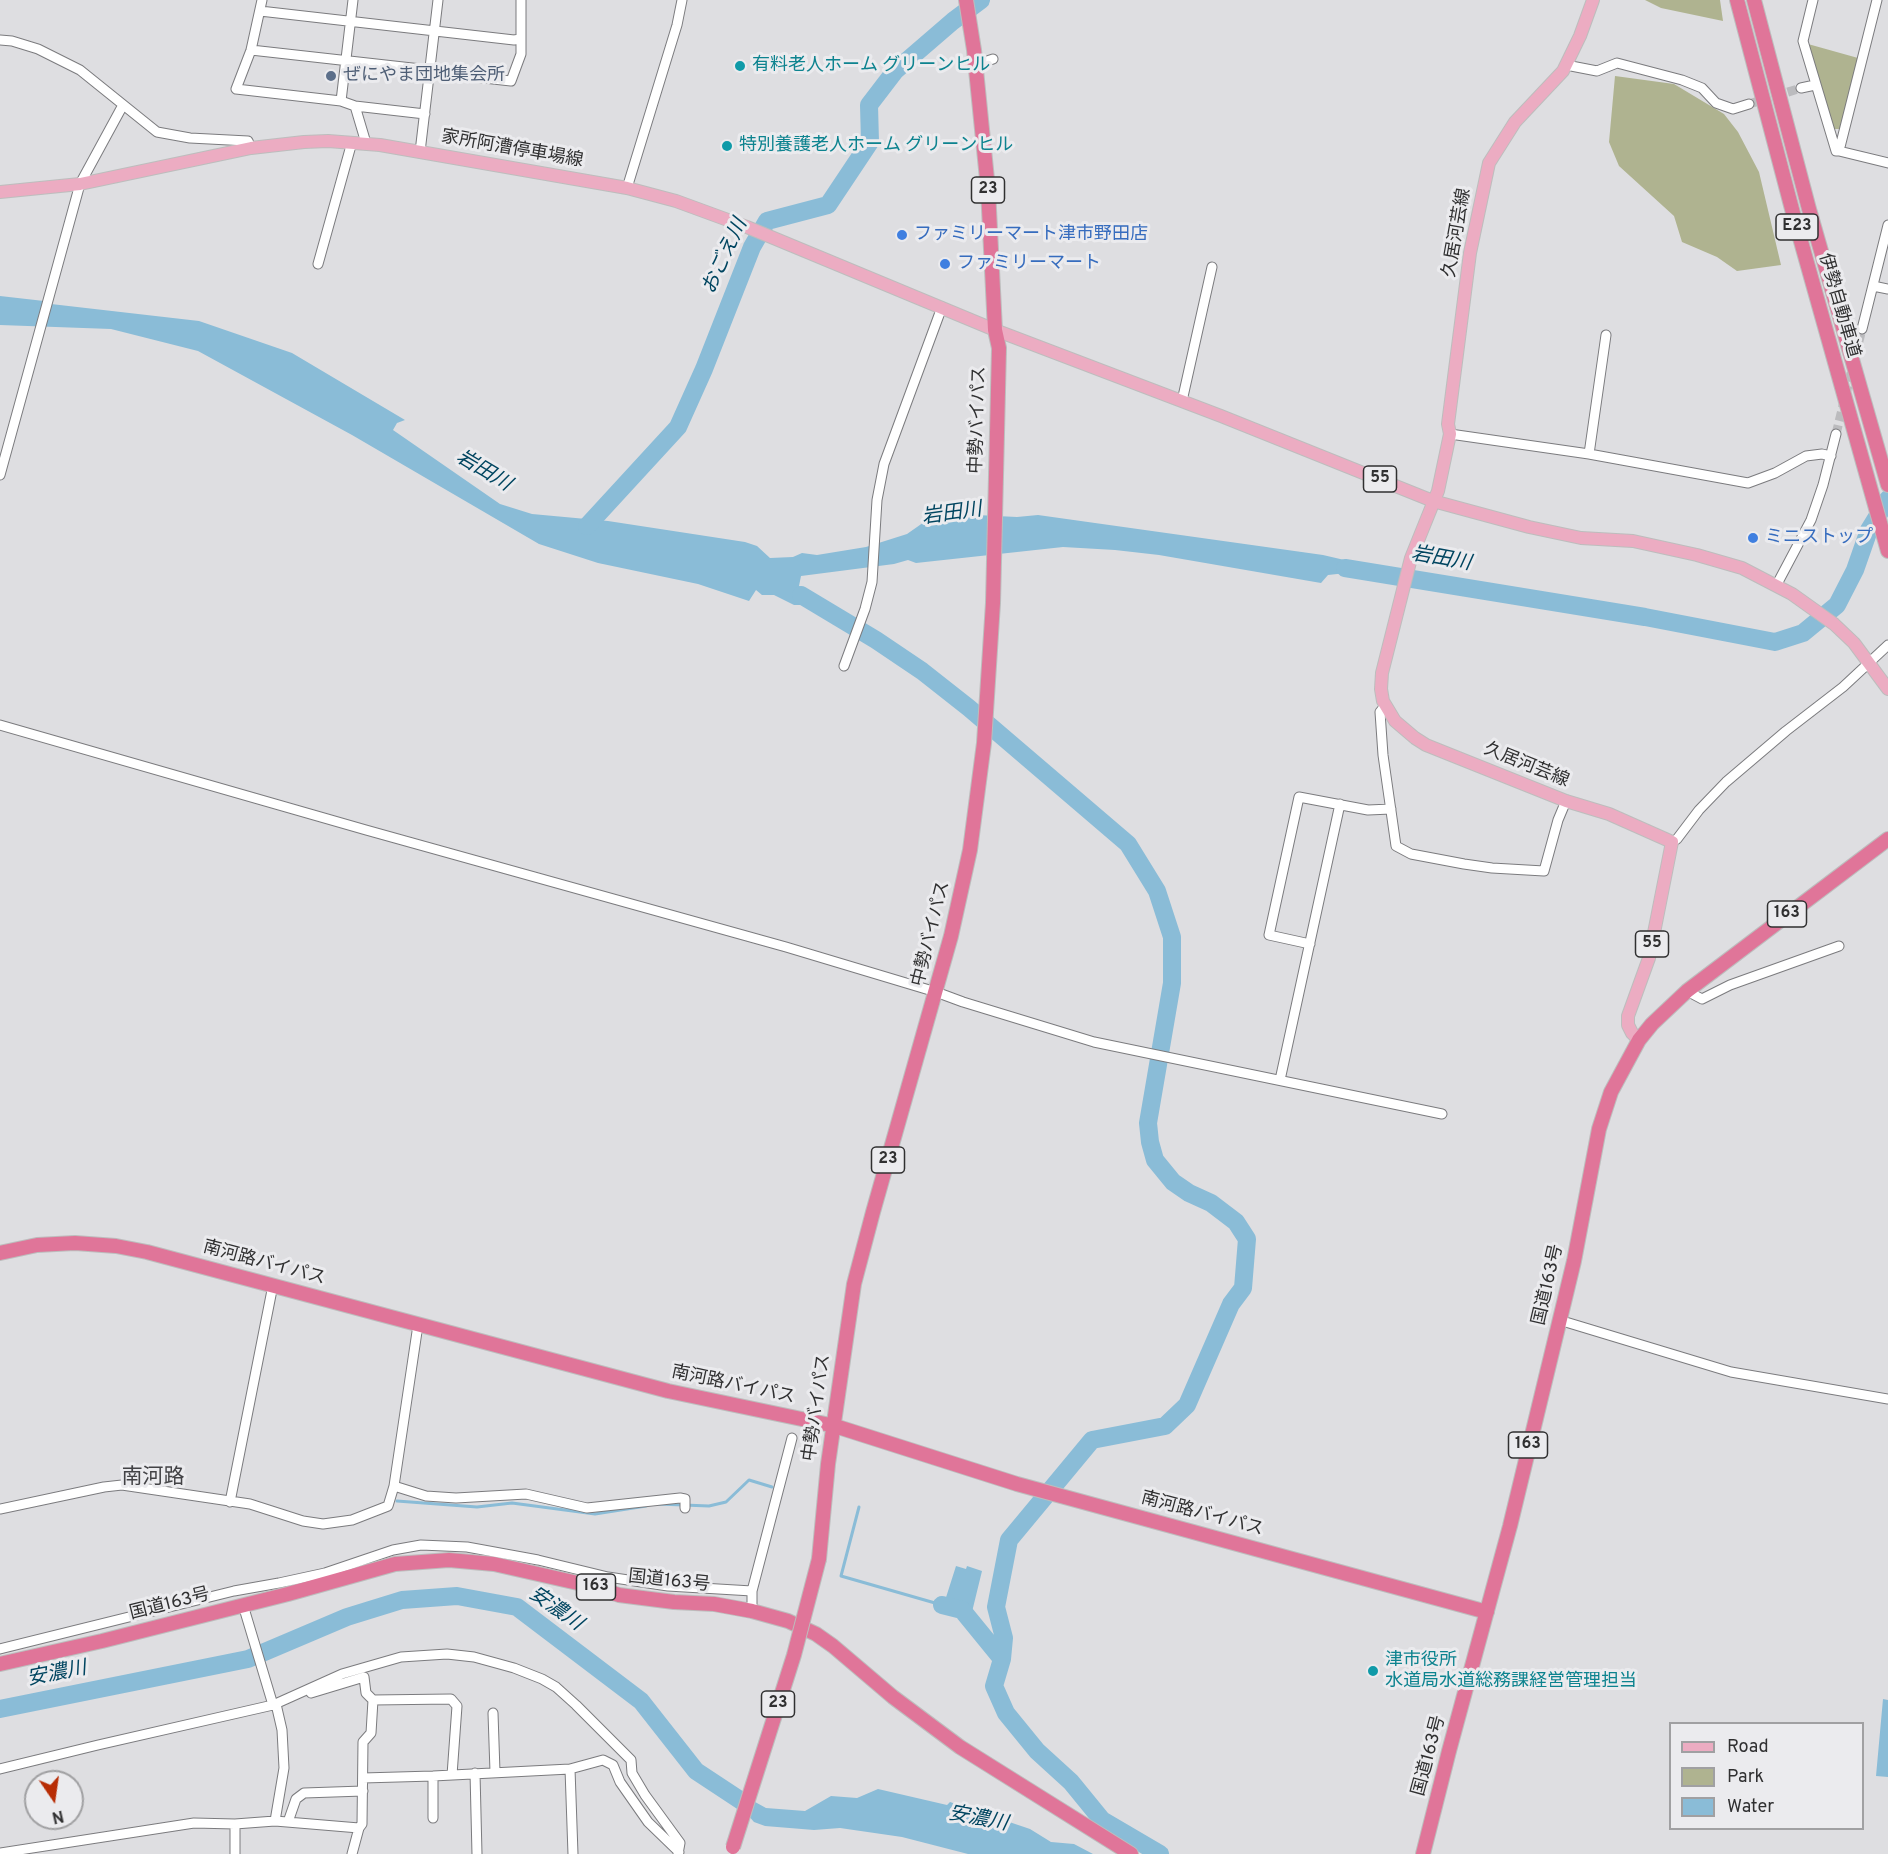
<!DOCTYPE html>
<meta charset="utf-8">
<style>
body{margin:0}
#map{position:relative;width:1888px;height:1854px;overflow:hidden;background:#dedee1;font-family:Overpass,sans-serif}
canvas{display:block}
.legend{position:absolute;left:1669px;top:1722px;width:195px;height:108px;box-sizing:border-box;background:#ebebee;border:2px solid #a0a0a2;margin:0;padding:8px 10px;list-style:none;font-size:18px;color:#303031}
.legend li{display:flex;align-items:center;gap:12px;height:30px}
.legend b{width:30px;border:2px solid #a0a0a2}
.north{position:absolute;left:24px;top:1770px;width:60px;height:60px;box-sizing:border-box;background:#ebebee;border:2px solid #a0a0a2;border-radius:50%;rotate:167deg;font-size:16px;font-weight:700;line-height:24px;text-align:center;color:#303031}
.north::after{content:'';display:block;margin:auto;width:21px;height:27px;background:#b82d05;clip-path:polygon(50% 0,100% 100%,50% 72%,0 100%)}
</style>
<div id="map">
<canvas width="1888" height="1854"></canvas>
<ul class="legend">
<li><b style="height:8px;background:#ecacc2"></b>Road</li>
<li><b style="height:16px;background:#afb390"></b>Park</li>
<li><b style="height:16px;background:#8abcd7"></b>Water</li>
</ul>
<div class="north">N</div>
</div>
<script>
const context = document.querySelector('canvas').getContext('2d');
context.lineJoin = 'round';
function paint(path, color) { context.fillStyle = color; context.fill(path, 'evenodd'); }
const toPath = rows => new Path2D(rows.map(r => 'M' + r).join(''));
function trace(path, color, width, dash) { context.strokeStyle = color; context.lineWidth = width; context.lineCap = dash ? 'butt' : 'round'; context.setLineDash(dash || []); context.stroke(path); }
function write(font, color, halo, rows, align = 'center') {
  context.font = font + ' Overpass,"Noto Sans JP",sans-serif'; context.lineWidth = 6; context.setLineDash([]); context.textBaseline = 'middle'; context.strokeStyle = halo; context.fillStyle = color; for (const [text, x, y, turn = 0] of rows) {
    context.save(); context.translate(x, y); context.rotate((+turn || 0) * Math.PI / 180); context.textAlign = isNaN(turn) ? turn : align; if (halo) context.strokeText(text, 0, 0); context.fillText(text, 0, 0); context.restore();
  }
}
const green = toPath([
 [1645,0,1720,0,1723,21,1661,8],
 [1808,44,1858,58,1840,129,1833,129],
 [1615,76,1674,84,1724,114,1738,132,1759,172,1781,265,1737,271,1717,257,1682,242,1674,216,1619,166,1609,142]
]);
const water = toPath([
 [0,296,44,301,51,304,199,321,292,353,405,420,397,423,393,430,500,504,532,514,608,521,745,542,757,546,770,558,793,557,802,553,817,555,866,547,907,534,937,513,1017,517,1038,515,1323,555,1383,569,1328,575,1321,583,1159,555,1115,550,1063,547,916,563,908,560,894,564,801,576,799,586,806,590,829,616,804,605,794,605,774,595,762,595,756,590,749,601,698,584,598,563,539,544,352,435,198,351,111,329,0,325],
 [956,1566,966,1569,967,1566,982,1571,971,1616,982,1626,976,1631,956,1614,942,1610],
 [1883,1699,1888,1700,1888,1777,1876,1776],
 [719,1782,766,1808,805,1811,831,1796,857,1798,878,1789,947,1805,950,1802,1030,1829,1051,1842,1074,1844,1093,1854,968,1854,902,1837,840,1828,814,1830,765,1826,754,1822]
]);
const stream = toPath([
 [397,1501,477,1507,512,1503,595,1514,646,1506],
 [658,1504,709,1506,726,1502,749,1480,772,1487],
 [859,1507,841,1576,942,1605]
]);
const river = toPath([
 [587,526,678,427,704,369,752,247,767,221,828,205,870,142,869,105,895,71,953,21,981,0],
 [1345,568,1645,617,1775,642,1803,633,1837,605,1855,570,1869,530,1888,499],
 [801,595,876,640,922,671,969,708,1128,844,1157,891,1172,937,1172,983,1148,1123,1150,1142,1155,1160,1173,1182,1189,1193,1211,1203,1236,1222,1247,1239,1243,1288,1231,1304,1187,1405,1165,1426,1092,1440,1009,1540,996,1607,1004,1638,1002,1659],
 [942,1605,962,1610,1002,1659,994,1686,1006,1713,1037,1751,1071,1782,1102,1820,1160,1854],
 [0,1709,248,1659,347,1617,402,1600,457,1596,517,1607,641,1701,696,1771,746,1804]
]);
const minorTunnel = toPath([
 [1749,104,1801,88],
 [1836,434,1862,329]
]);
const minor = toPath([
 [262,0,251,50,236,89,341,101,355,106,366,143],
 [1813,0,1803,41,1836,151,1839,151],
 [260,11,514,40,520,39],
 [0,40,12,41,38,49,80,70,157,132,190,138,248,141,251,148],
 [251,50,430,70],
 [987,61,993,59],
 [1566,65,1597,71,1617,63,1682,80,1702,88,1716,103,1733,109,1749,104],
 [430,72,511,81,521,54,521,0],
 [1801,88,1815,85],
 [341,101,353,0],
 [355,106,425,114],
 [1839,151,1877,0],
 [1839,151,1888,163],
 [420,152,438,0],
 [627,188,677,25,682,0],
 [318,264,352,142],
 [1873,286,1888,289],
 [1862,329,1888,225],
 [1182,401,1212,267],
 [1450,434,1589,454,1748,483,1775,473,1806,456,1822,454,1831,456],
 [1589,454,1606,335],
 [0,475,80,184,123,105],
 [1776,586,1811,520,1823,485,1836,434],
 [844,666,865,609,872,582,877,500,884,464,942,307],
 [1385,706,1380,712,1383,755,1396,846,1411,854,1464,864,1492,868,1544,871,1558,820,1566,801],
 [0,725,366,830,786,947,936,992,963,1002,1094,1042,1442,1114],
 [1672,842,1677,839,1699,810,1726,782,1786,731,1843,687,1888,645],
 [1310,944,1269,935,1299,797,1368,810,1391,809],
 [1687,991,1702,999,1730,985,1839,946],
 [1280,1080,1340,804],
 [1559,1320,1731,1372,1888,1399],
 [394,1486,426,1496,456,1498,526,1494,587,1508,680,1498,685,1499,685,1508],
 [230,1502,273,1285],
 [0,1509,104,1487,122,1485,250,1504,303,1521,323,1524,352,1520,388,1506,394,1486,418,1325],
 [243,1605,273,1705],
 [752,1611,752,1591,792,1438],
 [0,1649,234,1591,279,1583,325,1573,393,1550,421,1545,467,1547,538,1560,608,1577,668,1586,752,1591],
 [311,1693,364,1677,366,1693,373,1700,371,1733,363,1742,362,1824,359,1828,352,1854],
 [373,1700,451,1699,457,1706,452,1775],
 [493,1713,495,1772],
 [0,1769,98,1745,273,1705,342,1674,401,1657,447,1654,474,1657,514,1668,542,1679,556,1687,576,1705,631,1760,632,1773,645,1795,680,1843,678,1854],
 [570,1769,573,1854],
 [475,1773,477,1854],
 [363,1778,433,1776,570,1769,603,1760,613,1765,620,1782,648,1822,679,1852],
 [433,1818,433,1776],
 [275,1821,284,1768,282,1730,276,1704],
 [288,1822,296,1799,304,1793,363,1791],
 [235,1824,235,1854],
 [0,1853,194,1823,235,1824,275,1821,359,1828]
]);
const major = toPath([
 [1593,0,1580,36,1563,71,1515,122,1489,163,1470,253,1448,424,1450,434,1438,491,1411,558,1382,673,1381,689,1383,701,1395,721,1415,738,1426,745,1566,801,1609,814,1672,842,1649,958,1628,1016,1628,1025,1632,1033,1639,1040],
 [0,192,80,184,251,148,304,142,328,141,380,145,627,188,676,201,747,227,995,330,1221,416,1433,501,1529,527,1581,538,1633,541,1697,555,1742,568,1792,594,1834,624,1854,643,1888,689]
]);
const highway = toPath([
 [1737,0,1793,213,1888,551],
 [1754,0,1809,209,1888,485],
 [0,1253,37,1245,75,1243,116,1246,147,1252,668,1391,835,1426,1017,1484,1487,1612],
 [819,1559,828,1464,854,1284,873,1212,951,936,970,850,984,743,993,603,999,348,995,330,988,189,974,50,966,0],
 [0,1664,102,1641,288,1594,395,1564,449,1560,494,1564,591,1586,619,1595,674,1602,714,1604,752,1611,788,1621,816,1634,833,1646,893,1697,960,1747,1131,1854],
 [1423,1854,1449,1751,1510,1526,1574,1261,1599,1129,1611,1092,1639,1040,1652,1024,1687,991,1888,839]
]);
const highwayBridge = toPath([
 [733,1847,794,1655,819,1559]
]);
const markers = [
 [740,66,6,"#0f9aa8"],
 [331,76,6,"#5c6f8a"],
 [727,146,6,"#0f9aa8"],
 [902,235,6,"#3f7fe0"],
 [945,264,6,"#3f7fe0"],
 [1753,538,6,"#3f7fe0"],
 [1373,1671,6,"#0f9aa8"]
];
const shields = [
 [988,190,33],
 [1797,227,42],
 [1380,479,33],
 [1787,914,39],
 [1652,944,33],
 [888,1160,33],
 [1528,1445,39],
 [596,1587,39],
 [778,1704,33]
];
const shieldNames = [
 ["23",988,190],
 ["E23",1797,227],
 ["55",1380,479],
 ["163",1787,914],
 ["55",1652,944],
 ["23",888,1160],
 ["163",1528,1445],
 ["163",596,1587],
 ["23",778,1704]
];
const cultureNames = [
 ["有料老人ホーム グリーンヒル",752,66],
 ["特別養護老人ホーム グリーンヒル",739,146],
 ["津市役所",1385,1661],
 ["水道局水道総務課経営管理担当",1385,1682]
];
const serviceNames = [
 ["ぜにやま団地集会所",343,76]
];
const streetNames = [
 ["家所阿漕停車場線",512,150,10],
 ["久居河芸線",1458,233,-80],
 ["伊勢自動車道",1838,306,74],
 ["中勢バイパス",979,420,-88],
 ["久居河芸線",1526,766,22],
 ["中勢バイパス",932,934,-76],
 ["南河路バイパス",264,1264,15],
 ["国道163号",1549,1285,-77],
 ["南河路バイパス",733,1386,12],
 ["中勢バイパス",818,1408,-82],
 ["南河路バイパス",1202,1515,15],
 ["国道163号",669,1582,6],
 ["国道163号",170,1605,-14],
 ["国道163号",1430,1756,-75]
];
const shopNames = [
 ["ファミリーマート津市野田店",914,235],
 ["ファミリーマート",957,264],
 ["ミニストップ",1765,538]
];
const waterNames = [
 ["おごえ川",726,257,-65],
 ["岩田川",483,472,31],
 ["岩田川",952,515,-8],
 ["岩田川",1441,560,10],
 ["安濃川",555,1610,35],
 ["安濃川",57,1675,-11],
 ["安濃川",978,1820,11]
];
const quarterNames = [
 ["南河路",153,1479]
];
paint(green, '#afb390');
paint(water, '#8abcd7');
trace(stream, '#8abcd7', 3);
trace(river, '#8abcd7', 18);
trace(minorTunnel, '#bbbbbe', 9, [9, 4.5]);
trace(minor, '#7b7b7e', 11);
trace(major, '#bdbdbd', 14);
trace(highway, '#bdbdbd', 16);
trace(minor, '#fff', 9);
trace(major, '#ecacc2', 12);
trace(highway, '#e07599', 14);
trace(highwayBridge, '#bdbdbd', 16, []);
trace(highwayBridge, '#e07599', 14);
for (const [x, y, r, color] of markers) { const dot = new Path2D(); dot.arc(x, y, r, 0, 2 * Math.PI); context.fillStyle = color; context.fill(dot); trace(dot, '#ebebee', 2); }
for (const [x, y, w] of shields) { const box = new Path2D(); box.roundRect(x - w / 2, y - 13, w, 26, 4.5); context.fillStyle = '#ebebee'; context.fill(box); trace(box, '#303031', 1.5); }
write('bold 16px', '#303031', null, shieldNames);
write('18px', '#0d838f', '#ebebee', cultureNames, 'left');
write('18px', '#4e5e75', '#ebebee', serviceNames, 'left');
write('18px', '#303031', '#ebebee', streetNames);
write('18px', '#366cbe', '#ebebee', shopNames, 'left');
write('italic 20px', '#004560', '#ebebee', waterNames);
write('21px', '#434346', '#ebebee', quarterNames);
</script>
